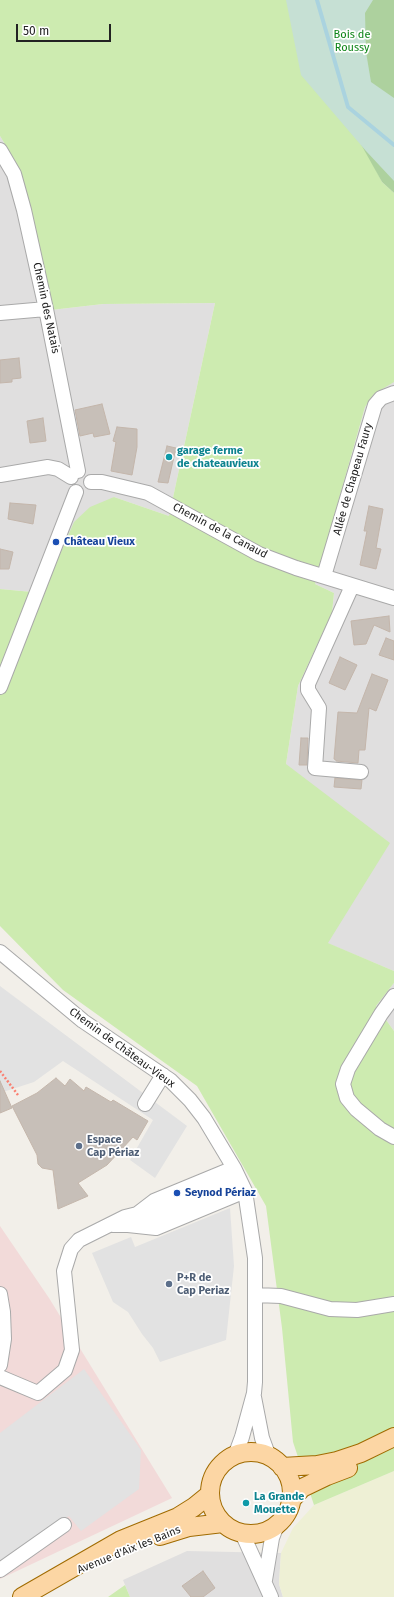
<!DOCTYPE html>
<meta charset="utf-8">
<style>
body{margin:0}
#map{position:relative;width:394px;height:1597px;overflow:hidden;background:#f2efe9;font-family:"Fira Sans",sans-serif}
canvas{display:block}
.scale{position:absolute;left:16px;top:24px;width:95px;height:18px;box-sizing:border-box;border:2px solid #222;border-top:0;padding-left:5px;font-size:12px;line-height:14px;white-space:nowrap;color:#222;-webkit-text-stroke:3px #fff;paint-order:stroke}
</style>
<div id="map">
<canvas width="394" height="1597"></canvas>
<div class="scale">50 m</div>
</div>
<script>
const context = document.querySelector('canvas').getContext('2d');
context.lineJoin = 'round';
function paint(path, color) { context.fillStyle = color; context.fill(path, 'evenodd'); }
const toPath = rows => new Path2D(rows.map(r => 'M' + r).join(''));
function trace(path, color, width, dash) { context.strokeStyle = color; context.lineWidth = width; context.lineCap = dash ? 'butt' : 'round'; context.setLineDash(dash || []); context.stroke(path); }
function write(font, color, halo, rows, align = 'center') {
  context.font = font + ' "Fira Sans",sans-serif'; context.lineWidth = 3.5; context.setLineDash([]); context.textBaseline = 'middle'; context.strokeStyle = halo; context.fillStyle = color; for (const [text, x, y, turn = 0] of rows) {
    context.save(); context.translate(x, y); context.rotate((+turn || 0) * Math.PI / 180); context.textAlign = isNaN(turn) ? turn : align; if (halo) context.strokeText(text, 0, 0); context.fillText(text, 0, 0); context.restore();
  }
}
const residential = toPath([
 [0,136,14,159,24,183,51,310,103,304,215,303,169,516,114,497,43,593,0,589],
 [392,382,394,382,394,971,327,943,286,764,298,686,332,613,334,593,315,584,365,407,374,394],
 [394,983,394,1031,376,1006],
 [187,1551,281,1553,279,1584,283,1597,130,1597,123,1580]
]);
const commercial = toPath([
 [0,1226,49,1298,172,1498,0,1579]
]);
const farmland = toPath([
 [394,1471,394,1597,283,1597,279,1584,281,1553,293,1528,314,1505]
]);
const grass = toPath([
 [0,0,293,0,382,182,394,193,394,382,374,394,365,407,315,584,334,593,332,613,298,686,286,764,390,843,328,943,394,971,394,983,376,1006,394,1031,394,1471,314,1505,293,1442,282,1328,266,1206,197,1086,63,990,0,926,0,589,43,593,74,522,90,507,114,497,169,516,215,303,103,304,51,310,24,183,14,159,0,136],
 [125,1585,130,1597,108,1597]
]);
const forest = toPath([
 [293,0,394,0,394,193,382,182,324,78]
]);
const wetland = toPath([
 [286,0,373,0,365,13,366,52,371,82,394,98,394,181,366,151,301,75]
]);
const parking = toPath([
 [0,986,187,1126,155,1178,130,1160,153,1120,63,1061,34,1082,0,1093],
 [230,1208,234,1266,226,1340,160,1362,153,1348,142,1334,128,1312,113,1302,92,1253,131,1237,135,1247],
 [84,1369,141,1450,139,1489,81,1531,69,1516,0,1565,0,1433]
]);
const stream = toPath([
 [317,0,348,107,394,145]
]);
const building = toPath([
 [19,358,21,378,12,379,12,382,0,383,0,360,19,358],
 [102,404,110,434,94,437,93,433,80,436,75,410,102,404],
 [43,418,46,441,30,443,27,421,43,418],
 [117,427,137,429,137,447,132,475,111,471,116,442,113,441,117,427],
 [167,446,176,448,168,483,158,482,167,446],
 [10,503,36,505,33,524,8,519,10,503],
 [369,506,383,509,376,548,381,549,376,569,360,565,367,531,364,531,369,506],
 [0,549,13,552,9,569,0,569,0,549],
 [389,616,390,632,374,625,366,644,354,645,351,621,389,616],
 [386,638,394,641,394,660,379,655,386,638],
 [340,657,357,665,345,690,329,683,340,657],
 [372,674,388,680,376,711,369,708,365,750,359,750,358,763,336,761,336,760,334,759,338,712,357,713,372,674],
 [301,738,308,738,307,765,299,765,301,738],
 [335,778,362,780,361,789,334,787,335,778],
 [56,1078,65,1086,70,1079,84,1091,86,1087,111,1102,113,1100,148,1121,137,1140,133,1137,107,1165,78,1183,88,1196,58,1209,53,1170,42,1168,38,1164,37,1155,12,1106,37,1093,56,1078],
 [0,1081,12,1108,0,1113,0,1081],
 [203,1571,215,1588,203,1597,191,1597,182,1586,203,1571]
]);
const path = toPath([
 [0,1071,18,1095]
]);
const minor = toPath([
 [0,150,14,174,24,210,46,309,78,471],
 [0,313,46,309],
 [0,475,48,467,58,469,71,477],
 [91,482,102,482,148,493,259,554,296,568,394,598],
 [324,576,375,405,381,398,394,393],
 [352,586,308,684,308,690,319,708,315,768,361,772],
 [0,687,76,492],
 [0,952,83,1021,170,1080,190,1100,204,1118,234,1168,245,1191,255,1258,255,1382,254,1393,242,1437,235,1456],
 [394,996,381,1014,348,1069,343,1084,347,1098,356,1109,380,1129,394,1137],
 [145,1104,163,1075],
 [137,1214,159,1214,239,1179],
 [113,1225,128,1225,156,1228,245,1191],
 [0,1294,3,1312,4,1339,0,1365],
 [255,1295,281,1296,330,1309,357,1310,394,1304],
 [0,1377,38,1393,65,1370,72,1350,64,1271,71,1249,79,1240,125,1217,137,1214,154,1201,234,1168],
 [254,1397,262,1438,269,1457],
 [242,1533,271,1597],
 [0,1570,64,1525],
 [265,1580,272,1538,277,1525]
]);
const major = toPath([
 '210 1493a41 41 0 1 1 82 0a41 41 0 1 1-82 0Z',
 [282,1467,317,1465,337,1461,361,1453,394,1437],
 [292,1499,302,1488,327,1476,348,1468],
 [160,1536,189,1527,223,1523],
 [22,1597,121,1540,178,1517,194,1507,210,1494]
]);
const markers = [
 [169,457,4,"#0f9aa8"],
 [56,542,4,"#1a4fb4"],
 [79,1146,4,"#5c6f8a"],
 [177,1193,4,"#1a4fb4"],
 [169,1284,4,"#5c6f8a"],
 [246,1503,4,"#0f9aa8"]
];
const parkNames = [
 ["Bois de",352,35],
 ["Roussy",352,48]
];
const streetNames = [
 ["Chemin des Natais",46,308,78],
 ["Allée de Chapeau Faury",353,479,-74],
 ["Chemin de la Canaud",220,531,28],
 ["Chemin de Château-Vieux",122,1048,36],
 ["Avenue d'Aix les Bains",129,1550,-22]
];
const cultureNames = [
 ["garage ferme",177,451],
 ["de chateauvieux",177,464],
 ["La Grande",254,1497],
 ["Mouette",254,1510]
];
const transitNames = [
 ["Château Vieux",64,542],
 ["Seynod Périaz",185,1193]
];
const serviceNames = [
 ["Espace",87,1140],
 ["Cap Périaz",87,1153],
 ["P+R de",177,1278],
 ["Cap Periaz",177,1291]
];
paint(residential, '#e0dfdf');
paint(commercial, '#f2dad9');
paint(farmland, '#eef0d5');
paint(grass, '#cdebb0');
paint(forest, '#add19e');
paint(wetland, '#c6e0d4');
paint(parking, '#e2e2e2');
trace(stream, '#aad3df', 4);
paint(building, '#c7bfb8');
trace(building, '#c4b6ab', 1);
trace(minor, '#a9a9a9', 16);
trace(major, '#a06b00', 20);
trace(path, '#fa8072', 2.5, [2, 2]);
trace(minor, '#fff', 14);
trace(major, '#fcd6a4', 18);
for (const [x, y, r, color] of markers) { const dot = new Path2D(); dot.arc(x, y, r, 0, 2 * Math.PI); context.fillStyle = color; context.fill(dot); trace(dot, '#fff', 1.5); }
write('11px', '#0c8416', '#fff', parkNames);
write('11px', '#222', '#fff', streetNames);
write('bold 11px', '#0d838f', '#fff', cultureNames, 'left');
write('bold 11px', '#164399', '#fff', transitNames, 'left');
write('bold 11px', '#4e5e75', '#fff', serviceNames, 'left');
</script>
